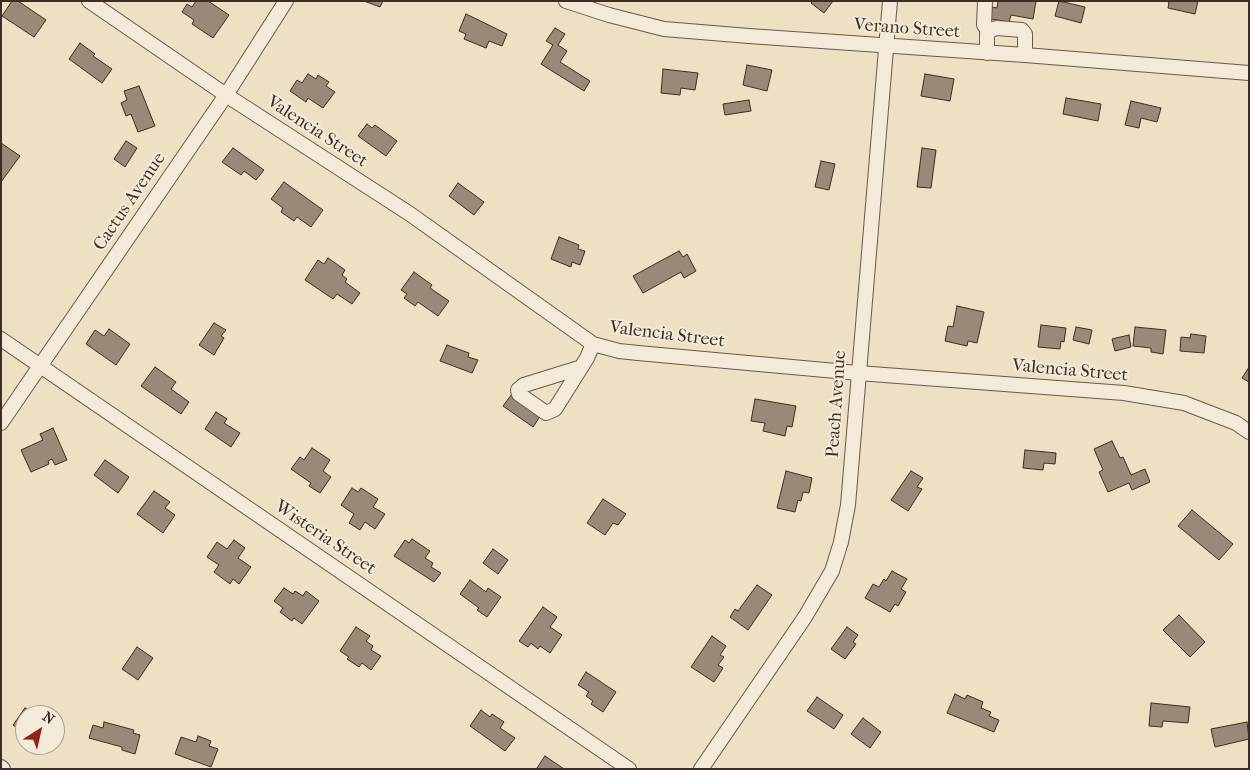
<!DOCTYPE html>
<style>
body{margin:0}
#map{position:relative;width:1250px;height:770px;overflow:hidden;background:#ede0c3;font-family:"IM FELL French Canon",serif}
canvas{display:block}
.frame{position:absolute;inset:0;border:2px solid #3d2d24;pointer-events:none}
.north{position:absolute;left:15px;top:705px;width:50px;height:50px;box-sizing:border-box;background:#f3ebd8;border:1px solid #aa9f90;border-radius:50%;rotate:35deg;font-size:14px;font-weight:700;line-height:20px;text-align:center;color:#3d2d24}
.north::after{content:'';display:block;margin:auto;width:18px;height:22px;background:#8f2418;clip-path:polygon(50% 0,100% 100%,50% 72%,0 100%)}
</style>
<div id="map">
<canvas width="1250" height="770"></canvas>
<div class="frame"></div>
<div class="north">N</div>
</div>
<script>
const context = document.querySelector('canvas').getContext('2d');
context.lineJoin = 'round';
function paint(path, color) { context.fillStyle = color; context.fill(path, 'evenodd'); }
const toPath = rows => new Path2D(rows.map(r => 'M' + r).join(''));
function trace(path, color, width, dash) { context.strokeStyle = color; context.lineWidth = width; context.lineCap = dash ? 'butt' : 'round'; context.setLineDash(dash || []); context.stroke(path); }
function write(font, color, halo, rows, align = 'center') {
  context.font = font + ' "IM FELL French Canon",serif'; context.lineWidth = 4; context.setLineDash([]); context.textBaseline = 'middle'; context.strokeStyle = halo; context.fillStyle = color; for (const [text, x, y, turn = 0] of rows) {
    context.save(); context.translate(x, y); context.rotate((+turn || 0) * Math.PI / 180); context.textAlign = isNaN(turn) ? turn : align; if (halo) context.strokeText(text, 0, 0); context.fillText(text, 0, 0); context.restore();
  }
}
const building = toPath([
 [12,1,18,1,46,20,34,37,2,16,12,1],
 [196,1,208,1,229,15,213,38,192,24,194,20,182,12,187,4,192,7,196,1],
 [364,1,383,1,380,7,364,1],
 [813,1,833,1,824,13,811,3,813,1],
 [998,1,1036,1,1033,19,1011,15,1009,22,991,19,992,7,997,8,998,1],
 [1059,1,1085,7,1081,23,1055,16,1059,1],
 [1165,1,1198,1,1195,14,1168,8,1169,2,1165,1],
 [466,14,507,34,502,46,489,41,486,48,464,39,466,34,459,31,466,14],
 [555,28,565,34,558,45,567,51,560,62,590,81,584,91,541,64,553,45,546,41,555,28],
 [80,43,95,54,93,56,112,69,102,83,69,59,80,43],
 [747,65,772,70,767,91,743,85,747,65],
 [663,69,698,73,695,90,681,88,680,95,661,93,663,69],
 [308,74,316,79,318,75,329,82,326,86,335,92,323,108,308,98,306,102,290,91,297,80,302,83,308,74],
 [925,74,954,79,950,101,921,96,925,74],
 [139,86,155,126,138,132,131,114,126,116,121,103,127,100,124,91,139,86],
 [1066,98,1101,104,1098,121,1063,114,1066,98],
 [749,100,751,111,725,115,723,104,749,100],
 [1131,101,1161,108,1157,122,1141,118,1139,128,1125,125,1131,101],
 [367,124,372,128,375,125,397,141,386,156,358,136,367,124],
 [126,141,137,148,125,167,114,159,126,141],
 [1,143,20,156,1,182,1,143],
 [233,148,264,170,256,180,244,171,241,175,222,162,233,148],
 [922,148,936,150,931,188,917,187,922,148],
 [821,161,835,164,829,190,815,187,821,161],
 [284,182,323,210,311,227,297,217,294,221,281,212,283,208,271,199,284,182],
 [458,183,484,202,474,215,449,196,458,183],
 [559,237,579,245,578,249,585,251,580,265,572,262,571,267,551,259,559,237],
 [679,251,683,257,687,254,696,271,684,278,681,272,643,293,633,276,679,251],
 [328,258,345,270,342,275,347,279,345,282,360,293,352,304,337,294,333,299,305,280,318,260,324,264,328,258],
 [414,272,432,285,430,288,449,301,438,316,418,302,415,306,404,298,407,294,401,290,414,272],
 [957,306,984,312,977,343,968,341,967,346,945,341,948,326,953,327,957,306],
 [214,323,226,330,221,336,224,338,214,355,199,345,214,323],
 [1041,325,1066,328,1064,342,1061,341,1060,349,1038,347,1041,325],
 [1076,327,1092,330,1089,344,1073,340,1076,327],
 [1135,327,1166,330,1163,354,1151,352,1151,348,1133,346,1135,327],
 [109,329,130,344,116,365,86,344,95,330,104,336,109,329],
 [1191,334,1206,336,1204,353,1180,351,1181,337,1190,338,1191,334],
 [1129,335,1131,347,1115,351,1112,339,1129,335],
 [447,345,469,353,468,357,478,360,472,373,440,361,447,345],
 [155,367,176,382,171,389,189,402,181,414,141,386,155,367],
 [1249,367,1249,382,1242,378,1249,367],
 [512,394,541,415,533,427,503,406,512,394],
 [755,399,796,406,792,427,787,426,785,436,763,431,765,423,751,421,755,399],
 [216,412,227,419,224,423,240,433,231,447,205,429,216,412],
 [53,428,67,460,55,465,52,459,48,461,49,464,31,472,21,450,43,440,40,434,53,428],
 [1112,441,1120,458,1123,457,1131,475,1145,469,1150,482,1132,490,1129,483,1108,492,1099,472,1103,470,1094,449,1112,441],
 [312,448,330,460,323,471,331,477,320,493,309,486,311,483,291,469,300,457,304,460,312,448],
 [1025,450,1056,453,1055,464,1044,463,1043,470,1023,468,1025,450],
 [105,460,129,477,118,493,94,475,105,460],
 [786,471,812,478,809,493,803,492,801,501,798,500,795,512,777,508,786,471],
 [911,471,923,478,917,487,922,489,908,511,891,500,911,471],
 [352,488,358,492,361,488,378,499,373,507,385,514,375,529,365,522,360,530,349,523,354,514,341,505,352,488],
 [154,491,170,502,165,508,175,515,163,533,137,514,154,491],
 [603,499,626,514,618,525,613,523,605,535,587,523,603,499],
 [1192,510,1233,544,1219,560,1178,526,1192,510],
 [412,539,430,551,425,558,433,563,431,567,441,573,434,582,394,556,405,540,409,543,412,539],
 [234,540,245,548,238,558,251,567,239,584,233,579,230,584,214,572,219,565,207,557,217,542,227,549,234,540],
 [493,549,508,560,498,574,483,563,493,549],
 [892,571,907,579,901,589,906,592,898,606,895,604,890,612,865,598,873,584,879,587,884,579,886,581,892,571],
 [470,580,486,592,488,588,501,597,487,617,477,610,479,608,460,594,470,580],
 [757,585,772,595,748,630,730,617,735,609,738,611,757,585],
 [284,588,293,594,295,591,303,596,306,591,319,601,302,624,294,618,292,621,280,612,283,608,274,601,284,588],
 [543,607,557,617,550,627,562,635,550,653,540,646,538,649,531,643,528,647,519,641,543,607],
 [1179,615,1205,642,1190,657,1163,630,1179,615],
 [356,627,370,636,366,641,373,646,371,650,381,656,371,670,362,663,359,667,347,659,349,657,340,651,356,627],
 [847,627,858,635,853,642,856,644,845,659,831,649,847,627],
 [712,636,726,646,720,655,724,657,718,665,723,668,714,682,691,667,712,636],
 [137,647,153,658,138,680,122,669,137,647],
 [586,672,616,692,603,712,591,704,593,701,586,696,589,692,578,685,586,672],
 [955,694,965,699,967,695,983,702,981,708,991,712,989,716,999,720,994,732,947,713,955,694],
 [817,697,843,715,834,729,807,711,817,697],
 [1151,703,1190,707,1188,723,1163,721,1162,727,1149,726,1151,703],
 [25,708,35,714,38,711,45,715,25,715,25,733,13,725,25,708],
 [481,710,490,717,492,714,504,722,500,728,515,738,505,751,470,726,481,710],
 [863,718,881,732,870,748,851,734,863,718],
 [104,722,134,730,133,733,140,735,135,754,122,750,122,747,89,738,93,725,103,728,104,722],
 [1247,722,1249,739,1215,747,1211,729,1247,722],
 [55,728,63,733,51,751,43,745,55,745,55,728],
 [198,736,211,741,209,746,218,749,211,767,175,754,181,737,196,742,198,736],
 [545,756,564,769,538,769,537,768,545,756]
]);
const minor = toPath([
 [89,1,226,95,410,214,593,344,619,351,638,353,858,373,1124,393,1184,403,1236,423,1249,432],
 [566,1,609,15,664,29,749,36,1025,55,1249,73],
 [985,1,984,25,989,32],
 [987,53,987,34,990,30,997,28,1022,30,1025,34,1025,55],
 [1,339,629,769],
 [579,368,524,385,518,390,519,394,546,413,555,409,587,358,593,344],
 [1,423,226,95,286,1],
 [1,767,3,769],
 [701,769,805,617,832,571,841,542,848,505,890,1]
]);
const streetNames = [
 ["Verano Street",907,29,4],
 ["Valencia Street",317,132,33],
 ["Cactus Avenue",130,202,-56],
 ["Valencia Street",667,335,7],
 ["Valencia Street",1070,371,5],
 ["Peach Avenue",837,404,-86],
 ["Wisteria Street",325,538,34]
];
paint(building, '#998a77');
trace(building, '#3d2d24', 1);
trace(minor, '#695a4c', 16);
trace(minor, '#f3ebd8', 14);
write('18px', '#3d2d24', '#f3ebd8', streetNames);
</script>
